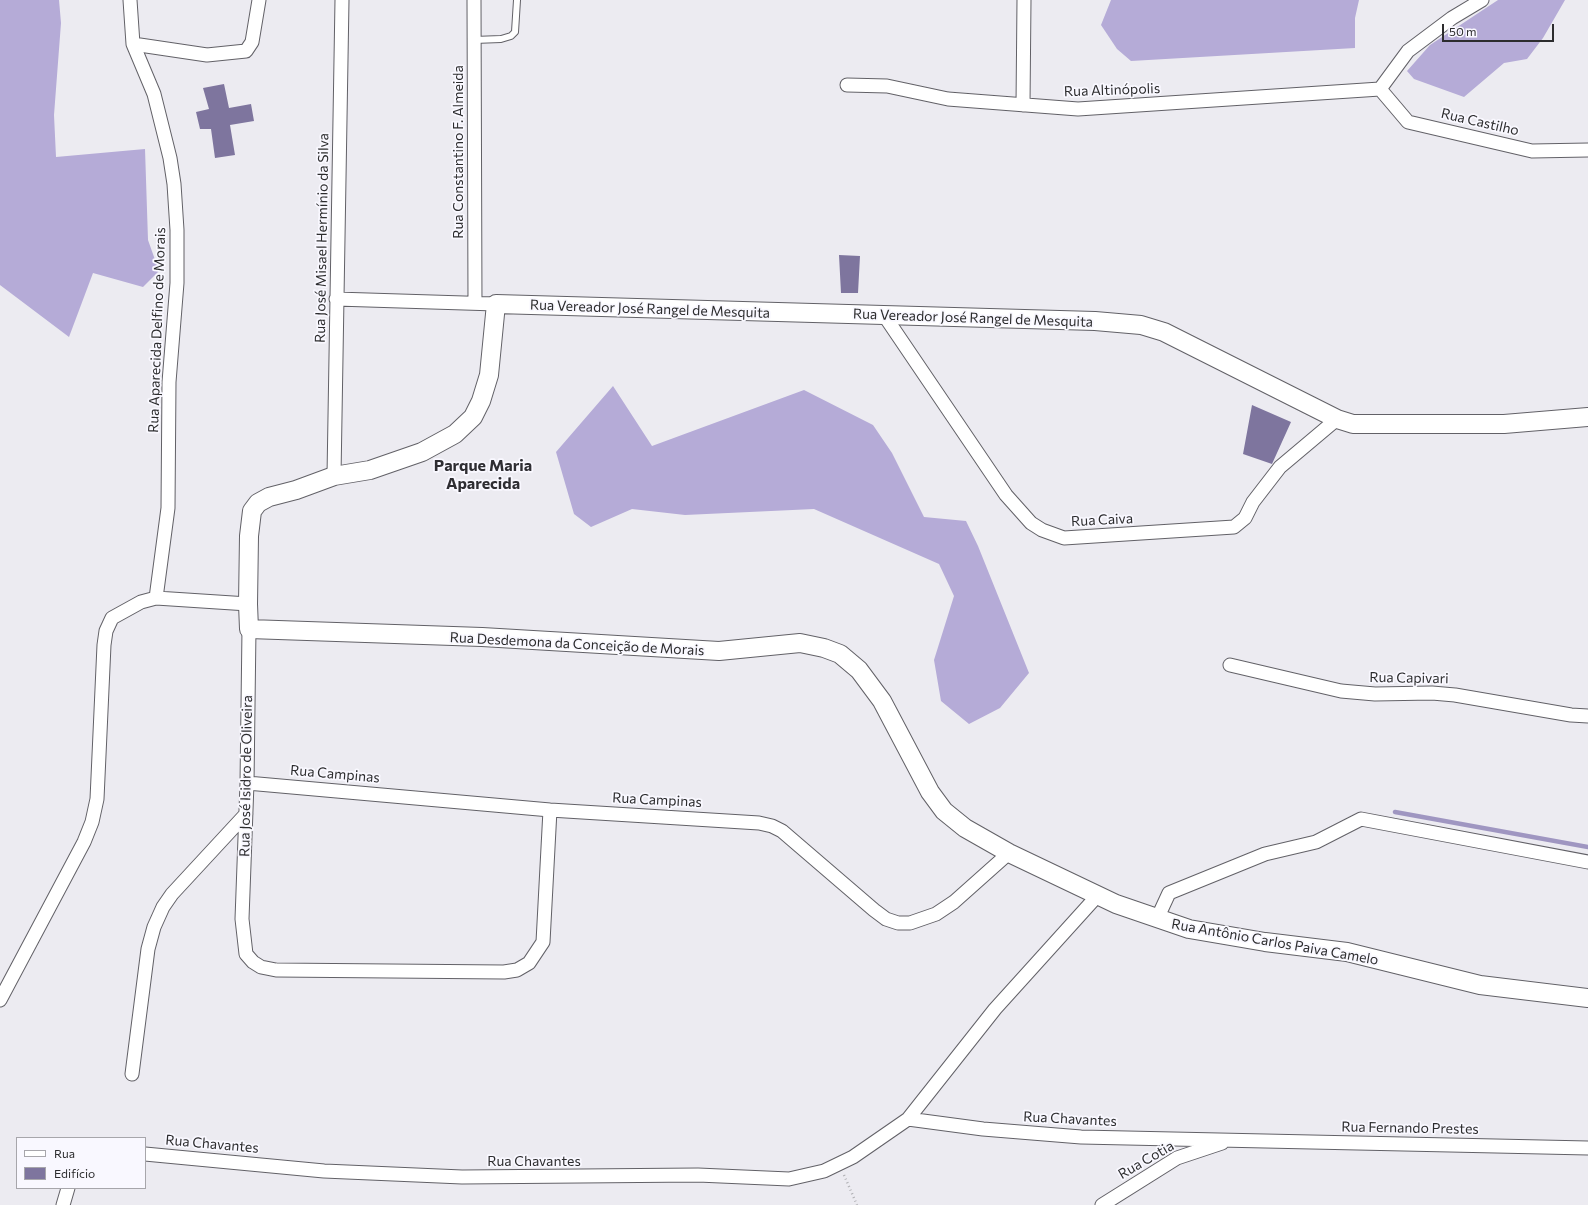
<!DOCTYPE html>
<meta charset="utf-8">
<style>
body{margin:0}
#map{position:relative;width:1588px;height:1205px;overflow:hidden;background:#ecebf1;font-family:Commissioner,sans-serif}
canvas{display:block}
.legend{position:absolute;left:16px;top:1137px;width:130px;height:52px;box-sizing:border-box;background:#f9f8ff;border:1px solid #a7a6ab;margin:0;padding:5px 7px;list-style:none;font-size:12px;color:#2c2c2e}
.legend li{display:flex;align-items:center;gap:8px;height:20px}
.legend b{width:20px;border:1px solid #a7a6ab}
.scale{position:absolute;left:1442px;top:24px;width:112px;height:18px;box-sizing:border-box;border:2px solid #2c2c2e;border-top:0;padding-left:5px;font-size:12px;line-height:14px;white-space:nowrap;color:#2c2c2e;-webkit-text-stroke:3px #f9f8ff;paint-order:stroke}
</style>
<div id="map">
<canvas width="1588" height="1205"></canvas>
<ul class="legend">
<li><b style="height:5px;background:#fff"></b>Rua</li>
<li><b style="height:11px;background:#7e759e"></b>Edifício</li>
</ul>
<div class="scale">50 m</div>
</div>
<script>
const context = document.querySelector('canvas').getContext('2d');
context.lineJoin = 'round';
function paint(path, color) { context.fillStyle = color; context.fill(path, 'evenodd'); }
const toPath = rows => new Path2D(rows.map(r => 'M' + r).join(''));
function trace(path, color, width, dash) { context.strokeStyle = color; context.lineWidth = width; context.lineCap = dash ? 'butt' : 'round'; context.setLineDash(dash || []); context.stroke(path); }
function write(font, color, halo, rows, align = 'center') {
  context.font = font + ' Commissioner,sans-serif'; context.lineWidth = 3.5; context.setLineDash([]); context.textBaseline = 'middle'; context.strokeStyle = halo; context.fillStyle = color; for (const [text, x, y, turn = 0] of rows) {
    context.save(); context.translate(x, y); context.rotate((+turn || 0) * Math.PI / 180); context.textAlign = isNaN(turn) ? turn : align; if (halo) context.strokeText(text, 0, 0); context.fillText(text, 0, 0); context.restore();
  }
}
const forest = toPath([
 [0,0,59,0,61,23,54,115,56,157,145,149,148,240,159,271,143,287,93,273,69,337,0,285],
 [1111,0,1359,0,1355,18,1355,48,1131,61,1117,49,1101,25],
 [1498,0,1565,0,1543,38,1527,59,1504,63,1464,97,1414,79,1407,71,1430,45],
 [613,386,652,446,804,390,873,425,892,453,924,517,966,521,978,546,1029,673,1000,708,969,724,941,701,934,660,954,596,939,564,814,509,685,515,632,509,591,527,574,514,556,452]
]);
const stream = toPath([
 [1395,812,1588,847]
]);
const building = toPath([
 [224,84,229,108,251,104,254,121,230,125,235,155,215,158,211,129,200,129,196,112,209,109,203,88],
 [839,255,860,256,858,293,841,293],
 [1252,405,1291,422,1272,464,1243,454]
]);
const path = toPath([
 [844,1175,857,1205]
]);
const lane = toPath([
 [474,40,501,39,511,36,515,32,517,0]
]);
const street = toPath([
 [130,0,133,44,154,94,170,158,174,184,177,230,177,283,169,382,168,508,156,598],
 [474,0,475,303],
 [133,44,207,55,246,51,252,42,259,0],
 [847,85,887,86,948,99,1078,109,1380,89],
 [1380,89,1408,122,1532,151,1588,150],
 [1380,89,1408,51,1452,18,1482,0],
 [1023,105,1024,0],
 [336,299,496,304],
 [884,315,1006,495,1031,523,1042,530,1064,538,1234,527,1245,518,1253,502,1280,467,1337,419],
 [334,476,342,0],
 [249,629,247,783,242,919,246,954,253,962,261,967,276,970,504,972,517,970,529,963,543,942,550,810],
 [1230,665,1341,691,1375,694,1432,693,1455,695,1571,715,1588,716],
 [247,783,550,810,759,823,772,826,782,831,874,910,886,919,898,923,910,923,936,914,954,902,1009,853],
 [1157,919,1169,893,1265,854,1316,842,1361,819,1588,862],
 [0,1000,84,842,92,822,97,799,104,645,106,631,112,618,141,602,156,598,248,604],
 [132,1074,148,949,154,927,163,907,172,894,246,814],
 [908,1119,995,1009,1098,895],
 [145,1154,324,1171,462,1177,698,1175,789,1179,824,1171,853,1157,908,1119,983,1129,1081,1137,1588,1148],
 [63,1205,68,1188],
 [1102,1205,1177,1158,1222,1143]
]);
const secondary = toPath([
 [1588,417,1504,424,1353,424,1337,419,1164,332,1141,325,1095,321,496,304,489,375,481,401,473,417,455,434,422,452,370,470,334,476,296,490,269,497,258,503,252,511,249,536,248,604,249,629,482,637,719,651,800,643,824,648,840,654,859,670,882,701,930,792,944,811,965,828,1009,853,1116,904,1189,929,1265,942,1347,952,1480,985,1588,998]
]);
const streetNames = [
 ["Rua Altinópolis",1112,90,-2],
 ["Rua Castilho",1480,122,13],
 ["Rua Constantino F. Almeida",458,152,-90],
 ["Rua José Misael Hermínio da Silva",322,238,-89],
 ["Rua Vereador José Rangel de Mesquita",650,309,2],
 ["Rua Vereador José Rangel de Mesquita",973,318,2],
 ["Rua Aparecida Delfino de Morais",157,330,-88],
 ["Rua Caiva",1102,520,-3],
 ["Rua Desdemona da Conceição de Morais",577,644,3],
 ["Rua Capivari",1409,678,1],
 ["Rua Campinas",335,774,5],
 ["Rua José Isidro de Oliveira",246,776,-89],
 ["Rua Campinas",657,800,3],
 ["Rua Antônio Carlos Paiva Camelo",1275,942,10],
 ["Rua Chavantes",1070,1119,3],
 ["Rua Fernando Prestes",1410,1128,1],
 ["Rua Chavantes",212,1144,5],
 ["Rua Cotia",1146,1160,-30],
 ["Rua Chavantes",534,1161]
];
const quarterNames = [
 ["Parque Maria",483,466],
 ["Aparecida",483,484]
];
paint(forest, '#b5abd7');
trace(stream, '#9f96c1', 4.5);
paint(building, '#7e759e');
trace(lane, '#626167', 8);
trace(street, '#626167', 15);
trace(secondary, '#626167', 20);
trace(path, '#b1b1b5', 2.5, [1, 3]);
trace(lane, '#fff', 6);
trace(street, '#fff', 13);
trace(secondary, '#fff', 18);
write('14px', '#2c2c2e', '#f9f8ff', streetNames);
write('bold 16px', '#2e2d32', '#f9f8ff', quarterNames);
</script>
